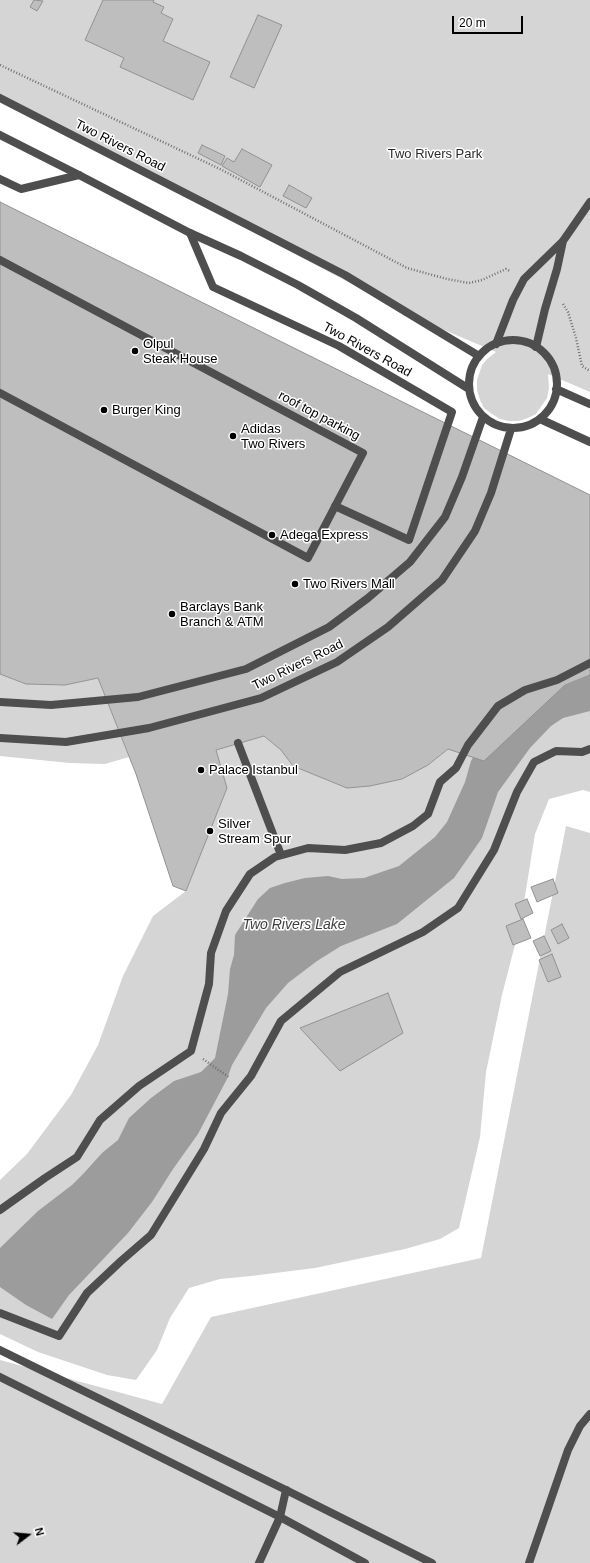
<!DOCTYPE html>
<style>
body{margin:0}
#map{position:relative;width:590px;height:1563px;overflow:hidden;background:#fff;font-family:Arial,sans-serif}
canvas{display:block}
.north{position:absolute;left:8px;top:1515px;width:40px;height:40px;-webkit-text-stroke:3px #fff;paint-order:stroke;rotate:74deg;font-size:11px;font-weight:700;line-height:16px;text-align:center;color:#000}
.north::after{content:'';display:block;margin:auto;width:14px;height:18px;background:#000;clip-path:polygon(50% 0,100% 100%,50% 72%,0 100%)}
.scale{position:absolute;left:452px;top:16px;width:71px;height:18px;box-sizing:border-box;border:2px solid #000;border-top:0;padding-left:5px;font-size:12px;line-height:14px;white-space:nowrap;color:#000;-webkit-text-stroke:3px #fff;paint-order:stroke}
</style>
<div id="map">
<canvas width="590" height="1563"></canvas>
<div class="north">N</div>
<div class="scale">20 m</div>
</div>
<script>
const context = document.querySelector('canvas').getContext('2d');
context.lineJoin = 'round';
function paint(path, color) { context.fillStyle = color; context.fill(path, 'evenodd'); }
const toPath = rows => new Path2D(rows.map(r => 'M' + r).join(''));
function trace(path, color, width, dash) { context.strokeStyle = color; context.lineWidth = width; context.lineCap = dash ? 'butt' : 'round'; context.setLineDash(dash || []); context.stroke(path); }
function write(font, color, halo, rows, align = 'center') {
  context.font = font + ' Arial,sans-serif'; context.lineWidth = 3; context.setLineDash([]); context.textBaseline = 'middle'; context.strokeStyle = halo; context.fillStyle = color; for (const [text, x, y, turn = 0] of rows) {
    context.save(); context.translate(x, y); context.rotate((+turn || 0) * Math.PI / 180); context.textAlign = isNaN(turn) ? turn : align; if (halo) context.strokeText(text, 0, 0); context.fillText(text, 0, 0); context.restore();
  }
}
const green = toPath([
 [0,0,590,0,590,392,548,374,549,388,547,398,536,414,528,418,519,421,509,421,500,419,492,414,484,408,480,400,477,390,477,380,482,365,487,359,496,352,416,318,0,98],
 [590,654,590,792,583,790,549,799,535,834,521,921,502,995,486,1072,480,1137,459,1228,440,1239,405,1249,315,1268,251,1276,220,1279,189,1288,170,1318,157,1350,136,1380,107,1375,38,1352,0,1334,0,1180,27,1154,71,1095,98,1045,123,976,153,916,186,891,227,788,216,750,264,736,281,750,293,766,347,788,370,786,402,779,428,765,448,749,497,692],
 [0,674,26,684,65,685,98,678,129,757,105,764,70,763,0,756],
 [566,826,590,833,590,1563,0,1563,0,1360,162,1404,211,1317,481,1258]
]);
const water = toPath([
 [590,675,590,711,563,718,551,726,530,748,498,792,482,838,454,878,397,924,341,946,317,961,288,983,266,1008,232,1065,227,1079,198,1134,173,1169,152,1202,128,1233,69,1295,52,1319,26,1305,0,1287,0,1248,38,1211,72,1185,84,1173,102,1153,118,1140,129,1118,151,1098,174,1081,201,1072,215,1058,228,994,230,969,234,955,235,935,258,899,270,888,285,883,305,878,328,876,342,879,364,878,399,866,435,837,447,822,465,782,471,761,483,739,539,696]
]);
const building = toPath([
 [34,0,43,1,37,11,30,7,34,0],
 [103,0,154,0,153,2,164,7,161,13,173,19,163,41,210,62,193,100,120,67,124,58,85,40,103,0],
 [258,15,282,25,254,88,230,77,258,15],
 [202,145,225,156,221,165,198,153,202,145],
 [242,149,272,165,260,187,222,166,227,158,234,162,242,149],
 [289,185,312,198,306,208,283,196,289,185],
 [0,202,590,495,590,675,565,685,484,761,448,749,428,765,402,779,370,786,347,788,293,766,281,750,264,736,216,750,227,788,186,891,173,886,136,774,98,678,65,685,26,684,0,674,0,202],
 [553,879,558,893,537,902,531,887,553,879],
 [527,899,533,913,521,919,515,904,527,899],
 [523,919,531,938,513,945,506,926,523,919],
 [562,924,569,938,558,944,551,930,562,924],
 [544,936,551,951,540,956,533,941,544,936],
 [552,954,561,977,548,982,539,960,552,954],
 [388,993,403,1033,340,1071,300,1028,388,993]
]);
const path = toPath([
 [0,65,220,169,407,268,447,279,469,283,482,280,506,269,510,271],
 [563,304,568,312,576,338,582,366,590,371],
 [203,1059,230,1078]
]);
const service = toPath([
 [0,179,21,189,79,175],
 [190,233,213,287,339,346,452,412,409,540,335,506],
 [0,260,363,453,308,558,0,393],
 [496,344,513,300,524,279,563,241,590,202],
 [536,347,545,309,557,269,563,241],
 [259,1563,280,1517,286,1490]
]);
const pedestrian = toPath([
 [238,743,281,855],
 [0,1210,45,1178,77,1157,100,1120,139,1086,191,1051,209,984,211,953,226,911,250,874,275,857,308,848,345,850,381,843,413,826,428,814,440,782,456,768,468,745,498,706,525,690,557,680,590,663],
 [0,1313,59,1336,87,1293,121,1261,151,1235,204,1149,221,1113,251,1076,281,1021,340,972,423,932,458,908,494,850,517,792,534,762,556,751,582,752,590,749]
]);
const minor = toPath([
 [0,98,345,275,479,356],
 [0,135,79,175,190,233,241,256,298,285,356,318,469,389],
 '469 384a44 44 0 1 1 88 0a44 44 0 1 1-88 0Z',
 [556,389,590,404],
 [540,419,590,442],
 [0,702,51,705,138,697,246,669,329,627,368,598,410,562,445,517,462,477,483,417],
 [0,738,66,742,149,728,261,698,337,662,388,627,442,580,475,531,491,493,511,429],
 [0,1350,286,1490,432,1563],
 [0,1377,280,1517,365,1563],
 [529,1563,568,1450,580,1426,590,1414]
]);
const markers = [
 [135,351,4,"#000"],
 [104,410,4,"#000"],
 [233,436,4,"#000"],
 [272,535,4,"#000"],
 [295,584,4,"#000"],
 [172,614,4,"#000"],
 [201,770,4,"#000"],
 [210,831,4,"#000"]
];
const streetNames = [
 ["Two Rivers Road",120,146,27],
 ["Two Rivers Road",367,350,29],
 ["roof top parking",319,416,28],
 ["Two Rivers Road",298,665,-26]
];
const parkNames = [
 ["Two Rivers Park",435,154]
];
const poiNames = [
 ["Olpul",143,344],
 ["Steak House",143,359],
 ["Burger King",112,410],
 ["Adidas",241,429],
 ["Two Rivers",241,444],
 ["Adega Express",280,535],
 ["Two Rivers Mall",303,584],
 ["Barclays Bank",180,607],
 ["Branch & ATM",180,622],
 ["Palace Istanbul",209,770],
 ["Silver",218,824],
 ["Stream Spur",218,839]
];
const waterNames = [
 ["Two Rivers Lake",294,925]
];
paint(green, '#d5d5d5');
paint(water, '#9c9c9c');
paint(building, '#bebebe');
trace(building, '#929292', 1);
trace(path, '#707070', 2.5, [1, 2]);
trace(service, '#4e4e4e', 8);
trace(pedestrian, '#4e4e4e', 8);
trace(minor, '#4e4e4e', 8);
for (const [x, y, r, color] of markers) { const dot = new Path2D(); dot.arc(x, y, r, 0, 2 * Math.PI); context.fillStyle = color; context.fill(dot); trace(dot, '#fff', 1.5); }
write('13px', '#000', '#fff', streetNames);
write('13px', '#2c2c2c', '#fff', parkNames);
write('13px', '#000', '#fff', poiNames, 'left');
write('italic 14px', '#3d3d3d', '#fff', waterNames);
</script>
